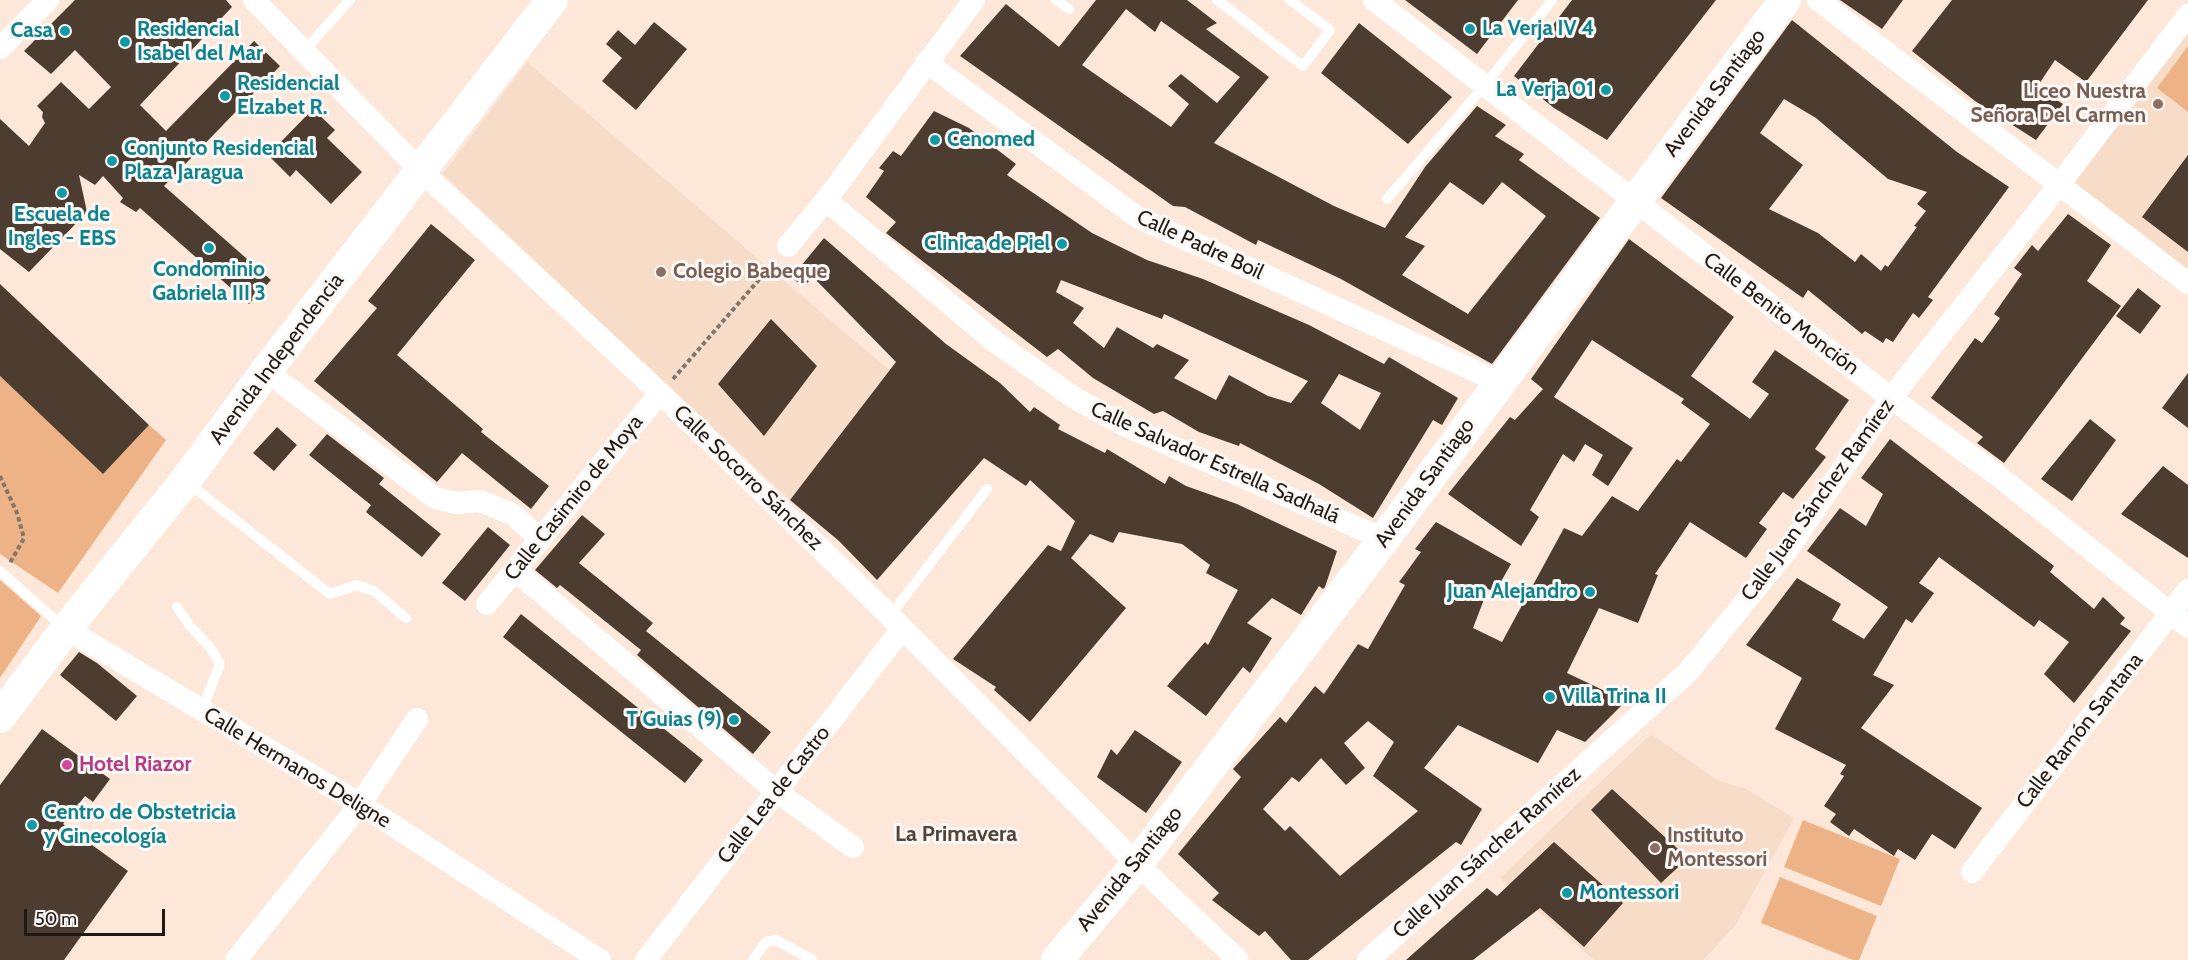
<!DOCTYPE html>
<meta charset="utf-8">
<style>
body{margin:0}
#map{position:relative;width:2188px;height:960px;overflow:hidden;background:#fce7d8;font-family:Cabin,sans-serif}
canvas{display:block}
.scale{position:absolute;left:24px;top:909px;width:141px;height:27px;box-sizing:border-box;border:3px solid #201914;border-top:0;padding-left:8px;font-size:18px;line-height:21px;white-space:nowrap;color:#201914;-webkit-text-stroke:4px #fcf8f5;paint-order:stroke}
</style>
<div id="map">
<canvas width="2188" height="960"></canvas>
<div class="scale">50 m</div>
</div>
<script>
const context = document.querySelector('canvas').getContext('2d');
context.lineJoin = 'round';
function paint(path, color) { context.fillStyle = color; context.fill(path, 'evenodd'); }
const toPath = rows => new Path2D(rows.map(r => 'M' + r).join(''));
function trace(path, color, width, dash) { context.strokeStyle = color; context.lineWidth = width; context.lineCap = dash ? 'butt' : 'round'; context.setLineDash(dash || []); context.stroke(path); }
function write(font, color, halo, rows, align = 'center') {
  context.font = font + ' Cabin,sans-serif'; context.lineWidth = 6; context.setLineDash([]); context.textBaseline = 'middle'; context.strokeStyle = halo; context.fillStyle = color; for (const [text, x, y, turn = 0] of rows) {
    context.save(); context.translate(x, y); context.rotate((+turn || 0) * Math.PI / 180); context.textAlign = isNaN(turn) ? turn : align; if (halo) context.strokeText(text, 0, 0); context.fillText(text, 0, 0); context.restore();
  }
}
const built = toPath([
 [2188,25,2188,273,2068,183],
 [527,62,890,371,790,500,443,174],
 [1651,734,1717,780,1746,789,1794,818,1735,926,1703,960,1594,960,1500,878]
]);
const green = toPath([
 [2188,46,2188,112,2157,88],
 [0,376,103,473,149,425,166,440,58,593,0,554],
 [0,580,41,616,0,678],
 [1803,820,1900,859,1881,906,1784,867],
 [1780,877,1877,916,1859,960,1853,960,1761,923]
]);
const building = toPath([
 [75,0,226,0,232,7,140,105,166,131,254,41,280,66,164,186,271,280,249,304,140,208,136,212,120,202,123,198,103,176,95,185,79,175,87,212,29,272,0,249,0,119,29,146,45,123,42,117,43,112,37,106,61,82,89,109,111,87,75,50,51,74,24,51],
 [1096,0,1187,0,1217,23,1206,29,1269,77,1214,143,1334,206,1385,228,1425,167,1477,106,1506,125,1495,136,1524,154,1519,160,1600,218,1492,364,1341,279,1258,240,1256,245,1185,207,1173,206,960,56,1006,4,1059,47],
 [1126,9,1155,32,1161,21,1240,77,1217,103,1181,74,1168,86,1189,104,1171,127,1082,65],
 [1450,182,1483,205,1502,182,1546,216,1468,314,1402,275,1425,246,1405,237],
 [1405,0,1518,0,1477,54],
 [1572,0,1716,0,1607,140,1554,108,1514,76],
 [1840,0,1903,0,1882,29],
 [1952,0,2148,0,2086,82,2055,60,2037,87,2063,104,2036,140,1975,101,1912,51],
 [1792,20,1957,152,2009,187,1928,297,1933,300,1919,318,1913,313,1893,342,1886,338,1883,343,1865,331,1862,334,1808,290,1803,298,1661,198],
 [1784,99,1816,118,1888,179,1927,192,1917,204,1926,211,1914,226,1917,227,1888,267,1885,265,1881,271,1861,254,1855,262,1818,233,1769,209,1803,165,1760,133],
 [654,22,687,49,636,110,602,81,622,58,606,44,618,30,635,45],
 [1359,23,1452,97,1408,144,1321,73],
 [313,109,335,130,327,138,362,172,331,204,296,170,290,177,268,155],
 [934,111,969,128,1016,164,1007,175,1092,233,1147,260,1203,279,1309,325,1384,364,1389,357,1458,398,1442,425,1433,420,1373,518,1319,484,1240,443,1239,446,1199,432,1163,411,1154,414,1093,378,1058,349,1047,357,886,233,896,222,866,197,884,171,879,168,893,151,901,156],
 [1061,280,1162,319,1164,314,1308,381,1291,403,1268,396,1229,375,1216,400,1174,378,1189,360,1157,344,1153,348,1117,327,1104,348,1073,323,1084,308,1056,292],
 [1339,374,1381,393,1360,430,1321,403],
 [2188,155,2188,252,2142,217],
 [2068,214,2111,245,2087,281,2121,306,2004,463,1977,443,1983,437,1931,398,1975,338,1982,343,2000,318,1994,314,2022,274,2014,268,2032,245,2038,251],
 [431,224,475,260,397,355,483,429,481,432,549,486,531,509,462,453,437,482,314,381,377,308,368,301],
 [824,238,946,344,1000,383,1030,412,1034,407,1060,425,1058,429,1105,453,1107,449,1165,484,1169,476,1186,486,1237,504,1337,551,1325,587,1323,589,1319,586,1301,615,1272,598,1247,623,1272,638,1250,673,1243,667,1206,716,1167,686,1205,642,1208,645,1238,590,1206,573,1210,565,1182,544,1119,532,1113,543,1090,534,1071,558,1126,608,1030,722,994,690,996,687,953,659,1048,545,1061,551,1075,521,1030,480,1026,486,984,458,877,580,839,541,790,500,896,362,813,277,804,286,791,278],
 [1629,239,1734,317,1691,376,1750,419,1769,394,1752,382,1775,350,1849,400,1815,449,1826,457,1793,499,1783,492,1759,523,1767,529,1746,558,1690,522,1655,574,1658,575,1638,623,1599,608,1567,673,1626,701,1585,742,1557,730,1538,763,1458,725,1424,768,1482,809,1461,845,1456,842,1308,960,1291,960,1265,931,1259,936,1212,900,1219,893,1178,854,1241,777,1233,769,1280,717,1286,723,1315,686,1324,694,1358,644,1368,649,1405,585,1399,582,1421,552,1415,549,1436,522,1511,564,1495,592,1488,589,1473,628,1502,642,1564,528,1582,536,1612,496,1638,511,1677,459,1681,462,1710,424,1681,403,1684,399,1592,340,1554,397,1633,448,1608,486,1592,475,1603,455,1585,444,1574,462,1563,454,1530,510,1539,517,1521,546,1448,494,1510,417,1515,420,1543,389,1531,379],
 [1368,721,1394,742,1373,776,1418,811,1340,876,1290,826,1285,831,1263,809,1292,777,1299,782,1321,758,1346,785,1365,768,1344,743],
 [0,284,149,425,103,474,0,376],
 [2138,288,2161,306,2140,334,2116,316],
 [771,319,817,366,764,436,718,384],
 [2188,373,2188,428,2162,408],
 [2090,419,2116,440,2072,501,2041,479],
 [277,427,297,445,274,471,253,453],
 [327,434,384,478,379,484,441,534,422,557,366,512,371,505,309,455],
 [1890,439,2054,566,2050,572,2094,609,2103,597,2125,618,2120,624,2131,631,2074,703,2044,674,2069,642,2039,620,2034,627,1939,557,1919,583,1934,593,1912,623,1906,619,1873,675,1894,685,1861,728,1982,808,1955,849,1932,834,1915,860,1898,849,1894,856,1854,829,1849,836,1830,822,1836,814,1824,806,1844,776,1840,774,1846,765,1775,729,1802,678,1746,645,1797,578,1841,604,1832,620,1864,639,1888,607,1807,551,1840,508,1866,526,1883,494,1861,478],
 [2163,466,2188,485,2188,558,2121,514],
 [582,515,605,534,579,563,653,623,646,631,771,732,753,754,637,655,641,650,560,585,557,588,535,570],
 [488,527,510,545,465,601,442,583],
 [521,614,703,760,685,783,503,637],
 [79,652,97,663,137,696,116,721,60,675],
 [42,729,110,779,93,802,85,796,63,824,128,871,64,960,0,960,0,785],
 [1135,730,1182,762,1146,813,1097,777,1111,749,1117,755],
 [1612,789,1688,858,1661,883,1591,810],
 [1554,842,1623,903,1584,947,1540,908,1473,960,1406,960,1487,888,1497,896]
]);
const path = toPath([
 [673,379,776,260],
 [0,476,17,513,24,538,10,563]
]);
const service = toPath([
 [1056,0,1069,9],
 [1217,0,1303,66,1330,30,1290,0],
 [304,51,350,0],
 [1387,199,1486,84,1552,0],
 [188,483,330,594,357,585,374,591,406,618],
 [0,571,63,627],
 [177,607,190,626,210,647,220,664,202,710],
 [890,616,987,489],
 [753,960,766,942,776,940,813,960]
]);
const minor = toPath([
 [254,0,421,171,660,393,890,616,1137,864,1238,960],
 [1374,0,1891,398,1996,474,2188,627],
 [1818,0,2188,283],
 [0,48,48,0],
 [926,62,1137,217,1499,382],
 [826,200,994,341,1076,399,1128,427,1384,539],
 [788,246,826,200,974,0],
 [266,371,435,498,456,503,480,501,512,514,541,539],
 [515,570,776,791,853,847],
 [487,604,660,393],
 [66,629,360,804,600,960],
 [1972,872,2188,590],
 [236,960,360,804,417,719],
 [646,960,902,629],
 [1368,960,1688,672,1788,549,1891,398,2059,185,2188,15]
]);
const secondary = toPath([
 [0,717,66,629,185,481,266,371,552,0],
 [1057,960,1137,864,1384,539,1785,0]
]);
const markers = [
 [1470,29,6,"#0f9aa8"],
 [65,31,6,"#0f9aa8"],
 [125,42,6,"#0f9aa8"],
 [1606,90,6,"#0f9aa8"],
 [225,96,6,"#0f9aa8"],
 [2158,104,6,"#8d6e63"],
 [935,140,6,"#0f9aa8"],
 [112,161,6,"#0f9aa8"],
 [62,193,6,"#0f9aa8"],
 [1062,244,6,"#0f9aa8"],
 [209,248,6,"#0f9aa8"],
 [661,272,6,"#8d6e63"],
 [1590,592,6,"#0f9aa8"],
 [1550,697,6,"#0f9aa8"],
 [734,720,6,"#0f9aa8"],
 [67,765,6,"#d1479c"],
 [32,825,6,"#0f9aa8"],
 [1655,848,6,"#8d6e63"],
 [1567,893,6,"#0f9aa8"]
];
const cultureNames = [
 ["La Verja IV 4",1482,29],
 ["Residencial",137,30],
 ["Isabel del Mar",137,54],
 ["Casa",53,31,"right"],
 ["Residencial",237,84],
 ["Elzabet R.",237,108],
 ["La Verja 01",1594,90,"right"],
 ["Cenomed",947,140],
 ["Conjunto Residencial",124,149],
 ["Plaza Jaragua",124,173],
 ["Escuela de",62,215,"center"],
 ["Ingles - EBS",62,239,"center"],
 ["Clinica de Piel",1050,244,"right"],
 ["Condominio",209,270,"center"],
 ["Gabriela III 3",209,294,"center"],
 ["Juan Alejandro",1578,592,"right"],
 ["Villa Trina II",1562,697],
 ["T Guias (9)",722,720,"right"],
 ["Centro de Obstetricia",44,813],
 ["y Ginecología",44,837],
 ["Montessori",1579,893]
];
const educationNames = [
 ["Liceo Nuestra",2146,92,"right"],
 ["Señora Del Carmen",2146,116,"right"],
 ["Colegio Babeque",673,272],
 ["Instituto",1667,836],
 ["Montessori",1667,860]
];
const streetNames = [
 ["Avenida Santiago",1715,93,-53],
 ["Calle Padre Boil",1200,245,25],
 ["Calle Benito Monción",1781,314,37],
 ["Avenida Independencia",277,359,-53],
 ["Calle Salvador Estrella Sadhalá",1215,463,24],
 ["Calle Socorro Sánchez",748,478,44],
 ["Avenida Santiago",1425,483,-54],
 ["Calle Casimiro de Moya",574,498,-51],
 ["Calle Juan Sánchez Ramírez",1818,500,-54],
 ["Calle Ramón Santana",2080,731,-52],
 ["Calle Hermanos Deligne",297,768,31],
 ["Calle Lea de Castro",774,795,-52],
 ["Calle Juan Sánchez Ramírez",1487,853,-42],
 ["Avenida Santiago",1130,869,-51]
];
const hotelNames = [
 ["Hotel Riazor",79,765]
];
const neighbourhoodNames = [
 ["La Primavera",956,835]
];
paint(built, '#f7dcc8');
paint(green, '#edb386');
paint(building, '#4d3d30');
trace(path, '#83766c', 4, [4.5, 3]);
trace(service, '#fff', 10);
trace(minor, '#fff', 22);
trace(secondary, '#fff', 32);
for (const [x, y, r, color] of markers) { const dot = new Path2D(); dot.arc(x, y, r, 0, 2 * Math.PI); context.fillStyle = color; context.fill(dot); trace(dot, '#fcf8f5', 2); }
write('bold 21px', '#0d838f', '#fcf8f5', cultureNames, 'left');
write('bold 21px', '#785e54', '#fcf8f5', educationNames, 'left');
write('21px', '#201914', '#fcf8f5', streetNames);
write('bold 21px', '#b23c85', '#fcf8f5', hotelNames, 'left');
write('bold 22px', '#554438', '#fcf8f5', neighbourhoodNames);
</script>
